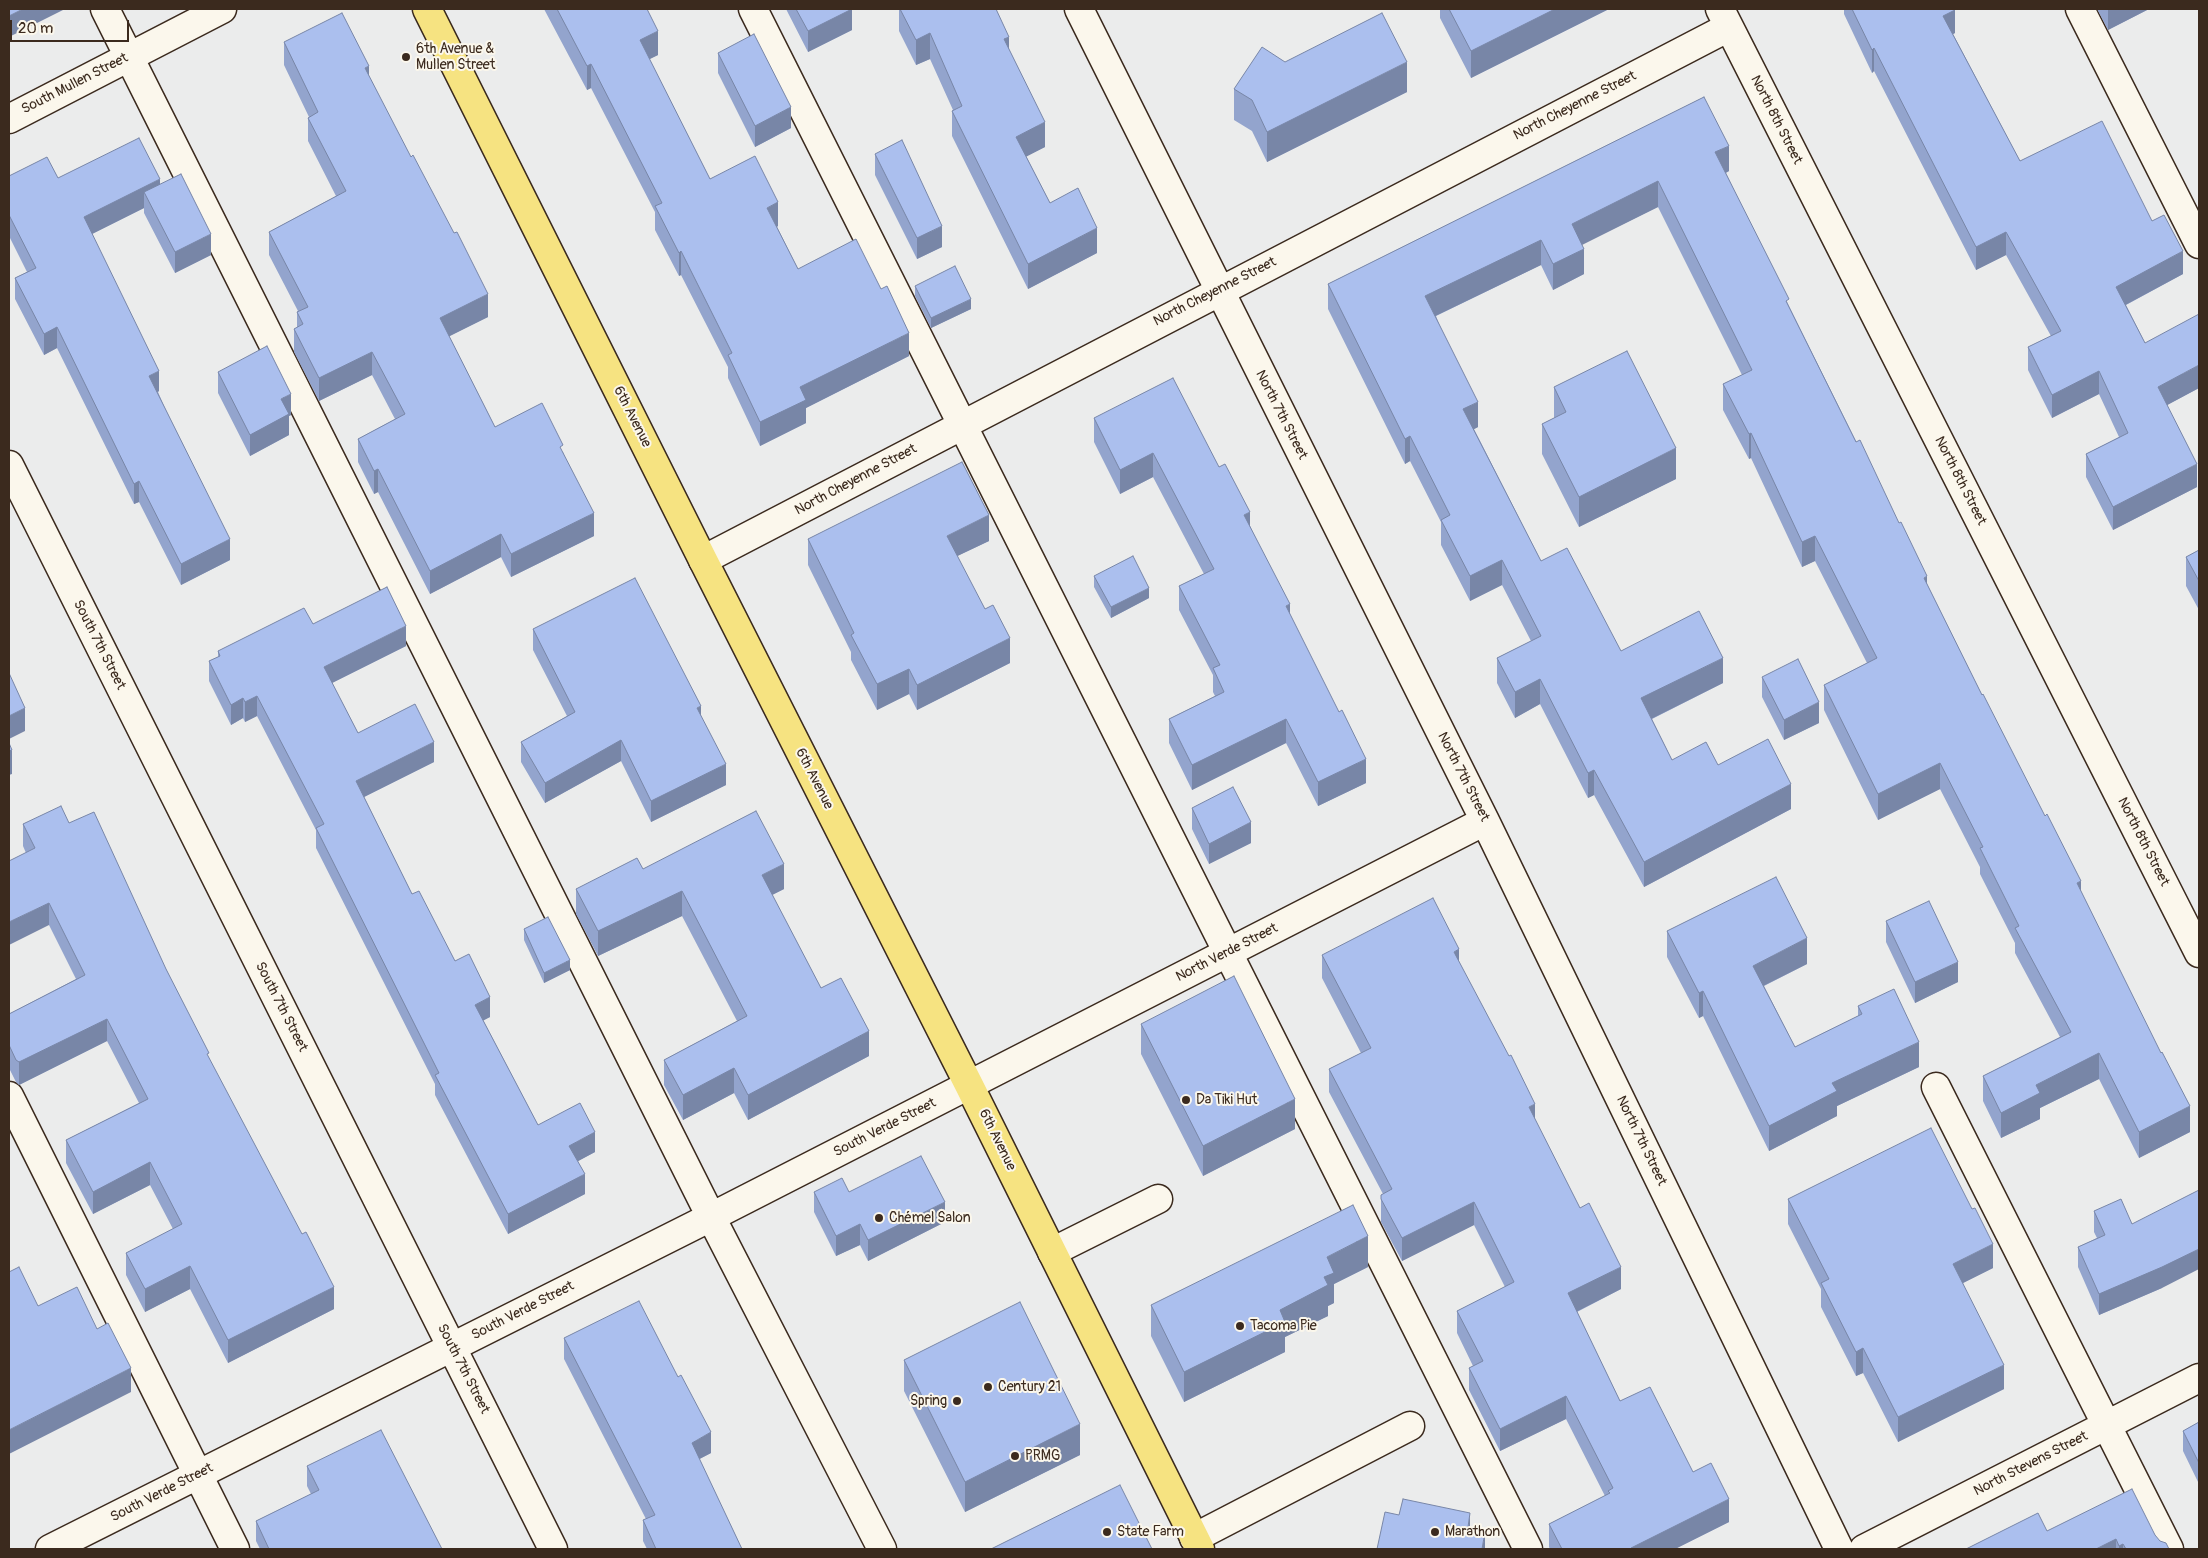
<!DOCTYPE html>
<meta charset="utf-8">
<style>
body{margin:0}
#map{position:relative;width:2208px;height:1558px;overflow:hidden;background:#ebecec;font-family:Pangolin,sans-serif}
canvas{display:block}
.frame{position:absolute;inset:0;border:10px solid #3b2a1e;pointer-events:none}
.scale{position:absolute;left:10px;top:20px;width:119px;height:22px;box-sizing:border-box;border:2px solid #3b2a1e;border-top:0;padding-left:6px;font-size:15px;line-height:18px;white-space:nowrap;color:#3b2a1e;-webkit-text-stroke:4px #fbf7ec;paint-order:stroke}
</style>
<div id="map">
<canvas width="2208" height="1558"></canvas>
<div class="frame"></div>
<div class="scale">20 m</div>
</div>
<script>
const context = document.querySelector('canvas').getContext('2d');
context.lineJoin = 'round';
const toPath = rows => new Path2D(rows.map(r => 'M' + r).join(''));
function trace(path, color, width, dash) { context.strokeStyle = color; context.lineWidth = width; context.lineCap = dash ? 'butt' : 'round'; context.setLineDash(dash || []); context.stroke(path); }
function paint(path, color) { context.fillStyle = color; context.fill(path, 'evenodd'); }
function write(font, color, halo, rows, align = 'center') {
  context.font = font + ' Pangolin,sans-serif'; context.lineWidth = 4; context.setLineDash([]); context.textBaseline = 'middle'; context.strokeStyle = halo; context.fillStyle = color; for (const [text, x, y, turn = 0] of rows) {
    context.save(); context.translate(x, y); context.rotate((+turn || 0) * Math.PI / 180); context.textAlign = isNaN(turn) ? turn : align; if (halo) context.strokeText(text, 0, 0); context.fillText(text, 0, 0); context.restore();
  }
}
const minor = toPath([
 [105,9,711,1217,882,1549],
 [753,9,1528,1549],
 [1079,9,1485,821,1839,1549],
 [1720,9,2199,953],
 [2080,9,2199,244],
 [9,119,222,9],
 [9,465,553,1549],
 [703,560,1729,27],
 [1936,1087,2169,1549],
 [9,1096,235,1549],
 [1052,1252,1158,1199],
 [1194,1538,1410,1426],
 [50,1549,711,1217,1485,821],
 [1864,1549,2199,1378]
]);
const major = toPath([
 [427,9,703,560,969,1085,1200,1549]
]);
const wall = toPath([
 [544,9,647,9,658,55,649,59,710,179,778,226,777,227,798,269,909,356,806,408,806,423,760,446,728,378,728,367,681,275,679,276,655,230,655,212,591,88,587,90],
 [786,9,852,9,852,30,808,52],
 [899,9,996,9,1009,50,1045,147,1026,156,1050,203,1097,253,1028,289,952,136,952,111,953,110,930,59,916,65,899,31],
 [1440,9,1609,9,1471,78,1440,18],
 [1844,9,1955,9,1955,33,1953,34,2020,161,2152,221,2183,274,2126,305,2145,343,2199,388,2167,405,2197,487,2113,530,2086,477,2086,454,2119,437,2099,394,2052,418,2028,370,2028,347,2051,336,2006,255,1976,270,1874,71,1872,73,1844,14],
 [2097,9,2149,9,2108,30],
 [284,42,369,76,488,317,449,336,495,427,563,452,594,536,511,577,501,557,430,594,378,492,374,494,358,462,358,439,395,419,372,375,319,401,294,352,294,329,297,327,297,312,298,311,269,255,269,232,336,196,308,141,308,118,309,117,284,65],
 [718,53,791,128,755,147,718,73],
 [1285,62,1407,92,1267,162,1252,131,1234,120,1234,89],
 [1704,97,1729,171,1726,173,1789,306,1982,695,2081,892,2190,1132,2139,1158,2099,1079,2040,1108,2040,1119,2001,1138,1983,1101,1983,1076,2060,1037,2015,953,2015,943,1980,874,1980,867,1940,789,1878,820,1824,710,1824,685,1867,663,1815,561,1802,567,1751,458,1749,459,1723,410,1723,384,1742,375,1658,207,1582,244,1584,274,1553,290,1541,265,1436,316,1478,427,1474,429,1541,561,1621,651,1723,683,1652,719,1672,760,1718,765,1791,809,1644,887,1594,795,1588,798,1540,704,1515,718,1497,683,1497,658,1531,641,1502,585,1470,601,1441,545,1441,522,1410,461,1405,464,1328,309,1328,284],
 [875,154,942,247,917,259,875,175],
 [9,176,58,178,160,184,211,255,175,273,144,213,144,208,92,234,159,391,158,392,230,560,181,585,139,502,134,504,57,348,44,355,15,299,15,278,27,272,9,236],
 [915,286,971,309,931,328,915,296],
 [218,372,291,415,289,416,289,435,250,456,218,393],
 [1554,387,1676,479,1579,527,1542,454,1542,424,1554,418],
 [1094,418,1219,467,1250,526,1366,783,1318,806,1286,743,1192,790,1169,743,1169,719,1215,696,1213,692,1213,675,1179,610,1179,586,1204,574,1153,477,1120,494,1094,442],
 [2198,517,2199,517,2199,549,2198,546],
 [808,539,989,541,957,556,1010,663,917,710,909,694,877,710,851,660,851,652,808,565],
 [2199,550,2199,610,2186,586,2186,557],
 [1094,576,1149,598,1111,618,1094,587],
 [313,624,406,646,332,683,358,733,434,762,364,797,412,894,490,1017,483,1020,538,1125,595,1152,578,1161,585,1194,508,1234,435,1095,435,1084,316,848,316,830,257,716,245,722,243,718,231,725,209,681,209,661,218,657,218,651],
 [533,629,701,716,726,785,651,822,621,761,545,803,521,762,521,742,567,716,533,650],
 [1762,677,1819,723,1784,740,1762,697],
 [1192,808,1251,843,1209,864,1192,829],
 [69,823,166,969,209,1059,334,1309,228,1363,190,1289,145,1312,126,1275,126,1253,173,1229,150,1185,93,1214,66,1163,66,1140,139,1103,107,1041,19,1085,16,1082,9,1068,9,1014,76,979,49,925,26,853,23,846,23,824],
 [643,869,784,889,772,895,821,988,869,1056,748,1120,734,1093,683,1120,664,1085,664,1060,737,1021,682,916,598,956,576,914,576,889],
 [1886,921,1958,982,1915,1003,1886,942],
 [524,929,570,970,544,983,524,940],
 [1667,931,1807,964,1764,986,1795,1047,1858,1016,1858,1006,1919,1067,1837,1106,1837,1116,1769,1151,1703,1016,1699,1018,1667,957],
 [1322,955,1459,962,1535,1120,1621,1289,1577,1312,1620,1401,1693,1472,1729,1522,1675,1549,1550,1549,1549,1547,1549,1524,1605,1496,1566,1419,1500,1451,1469,1390,1469,1368,1473,1366,1457,1333,1457,1311,1505,1287,1474,1225,1402,1261,1381,1222,1381,1195,1383,1194,1329,1092,1329,1069,1361,1053,1322,978],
 [1141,1024,1295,1129,1203,1176,1141,1054],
 [814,1192,849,1192,945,1222,868,1261,860,1245,836,1256,814,1212],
 [1788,1199,1993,1268,1963,1283,2004,1389,1898,1442,1863,1373,1856,1376,1821,1307,1821,1289,1788,1224],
 [2094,1211,2132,1224,2162,1288,2099,1315,2078,1267,2078,1247,2097,1238,2094,1232],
 [1368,1267,1334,1284,1334,1303,1328,1306,1328,1316,1285,1337,1285,1352,1184,1402,1151,1336,1151,1305],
 [564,1338,711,1453,699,1459,742,1549,647,1549,643,1541,643,1520,646,1519,564,1359],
 [904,1360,1080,1455,965,1512,904,1391],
 [2199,1422,2199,1484,2183,1451,2183,1431],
 [307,1466,442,1549,260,1549,256,1541,256,1521,311,1494,307,1486],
 [2047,1531,2160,1541,2169,1549,1966,1549]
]);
const shadedWall = toPath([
 [23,9,65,9,9,37,9,16],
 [852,9,852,30,808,52,808,31],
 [1555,9,1609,9,1471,78,1471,51],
 [2108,9,2149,9,2108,30],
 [1955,10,1955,33,1943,39,1943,16],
 [658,31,658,55,640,64,640,40],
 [930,33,930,59,916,65,916,40],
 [1009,37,1009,62,1004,39],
 [1874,48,1874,71,1872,73,1872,50],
 [1407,62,1407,92,1267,162,1267,132],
 [591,64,591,88,587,90,587,66],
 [369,66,369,89,365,68],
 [791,107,791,128,755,147,755,126],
 [1045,122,1045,147,1016,162,1016,137],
 [1729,146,1729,171,1715,178,1715,152],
 [160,179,160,200,144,192,144,208,84,238,84,217],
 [1658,181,1658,207,1572,250,1572,224],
 [778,202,778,226,767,231,767,208],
 [942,226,942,247,917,259,917,238],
 [1097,228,1097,253,1028,289,1028,264],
 [2006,232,2006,255,1976,270,1976,247],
 [211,234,211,255,175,273,175,252],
 [1541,240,1541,265,1425,321,1425,296],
 [1584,249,1584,274,1553,290,1553,264],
 [681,251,681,275,679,276,679,253],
 [2183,251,2183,274,2116,310,2116,287],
 [488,294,488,317,440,341,440,318],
 [971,299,971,309,931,328,931,318],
 [57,327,57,348,44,355,44,334],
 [909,333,909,356,806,408,806,423,760,446,760,422,800,387],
 [372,352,372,375,319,401,319,378],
 [2199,365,2199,388,2158,410,2158,387],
 [159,371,159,391,149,396,149,376],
 [2099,371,2099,394,2052,418,2052,395],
 [291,394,291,415,289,416,289,435,250,456,250,435,281,399],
 [1478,402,1478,427,1463,435,1463,409],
 [1751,433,1751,458,1749,459,1749,434],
 [1410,436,1410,461,1405,464,1405,439],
 [1676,448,1676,479,1579,527,1579,497],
 [1153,453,1153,477,1120,494,1120,470],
 [2197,464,2197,487,2113,530,2113,507],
 [378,469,378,492,374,494,374,471],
 [139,481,139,502,134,504,134,484],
 [1250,512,1250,536,1244,515],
 [594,513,594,536,511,577,511,554],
 [989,515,989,541,947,561,947,536],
 [501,534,501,557,430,594,430,571],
 [1815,536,1815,561,1802,567,1802,542],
 [230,539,230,560,181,585,181,564],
 [1502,560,1502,585,1470,601,1470,576],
 [1927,576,1927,601,1924,578],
 [1149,588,1149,598,1111,618,1111,607],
 [1290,604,1290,628,1286,606],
 [406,626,406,646,324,687,324,667],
 [1010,638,1010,663,917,710,917,685],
 [1723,658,1723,683,1641,724,1641,698],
 [909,669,909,694,877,710,877,684],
 [1540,679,1540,704,1515,718,1515,692],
 [257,696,257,716,245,722,245,702],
 [243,698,243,718,231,725,231,705],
 [1819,702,1819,723,1784,740,1784,720],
 [701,706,701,726,697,708],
 [25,708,25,731,9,739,9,716],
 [1286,719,1286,743,1192,790,1192,765],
 [621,740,621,761,545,803,545,783],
 [434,742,434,762,356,801,356,781],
 [12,750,12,774,9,775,9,751],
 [1366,759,1366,783,1318,806,1318,782],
 [1940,763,1940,789,1878,820,1878,794],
 [726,764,726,785,651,822,651,801],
 [1594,770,1594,795,1588,798,1588,773],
 [1791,784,1791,809,1644,887,1644,862],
 [1251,822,1251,843,1209,864,1209,844],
 [784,864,784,889,762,900,762,875],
 [2081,881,2081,906,2077,883],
 [682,891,682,916,598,956,598,931],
 [49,903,49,925,9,945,9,922],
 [1807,938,1807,964,1753,991,1753,966],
 [1459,949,1459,972,1454,952],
 [570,960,570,970,544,983,544,973],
 [1958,962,1958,982,1915,1003,1915,982],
 [1703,991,1703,1016,1699,1018,1699,993],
 [490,997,490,1017,475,1025,475,1005],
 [107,1019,107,1041,19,1085,19,1062],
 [869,1031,869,1056,748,1120,748,1095],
 [1919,1042,1919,1067,1837,1106,1837,1116,1769,1151,1769,1126,1832,1083],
 [2099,1053,2099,1079,2040,1108,2040,1119,2001,1138,2001,1113,2036,1085],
 [734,1068,734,1093,683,1120,683,1095],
 [1295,1099,1295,1129,1203,1176,1203,1146],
 [1535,1104,1535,1126,1529,1107],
 [2190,1106,2190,1132,2139,1158,2139,1132],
 [595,1132,595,1152,569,1166,569,1146],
 [150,1162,150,1185,93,1214,93,1192],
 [585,1174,585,1194,508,1234,508,1214],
 [945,1202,945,1222,868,1261,868,1240],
 [1474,1202,1474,1225,1402,1261,1402,1238],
 [860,1224,860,1245,836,1256,836,1236],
 [1368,1236,1368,1267,1334,1284,1334,1303,1328,1306,1328,1316,1285,1337,1285,1352,1184,1402,1184,1372,1280,1310,1324,1277,1327,1257],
 [1993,1244,1993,1268,1953,1288,1953,1264],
 [2199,1249,2199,1269,2162,1288,2099,1315,2099,1294],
 [190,1266,190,1289,145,1312,145,1289],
 [1621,1267,1621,1289,1568,1316,1568,1293],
 [334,1287,334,1309,228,1363,228,1340],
 [1863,1348,1863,1373,1856,1376,1856,1352],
 [2004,1365,2004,1389,1898,1442,1898,1417],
 [131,1368,131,1392,9,1454,9,1430],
 [1566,1396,1566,1419,1500,1451,1500,1429],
 [1080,1424,1080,1455,965,1512,965,1482],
 [711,1432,711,1453,692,1463,692,1443],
 [1729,1499,1729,1522,1675,1549,1631,1549,1631,1548],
 [1470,1513,1470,1531,1468,1527],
 [1485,1532,1485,1549,1482,1549],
 [2116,1539,2116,1549,2096,1549],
 [2123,1544,2123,1549,2119,1549,2119,1546]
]);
const building = toPath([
 [9,9,23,9,9,16,9,9],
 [557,9,647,9,658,31,640,40,710,179,755,156,778,202,767,208,798,269,856,239,881,289,887,286,909,333,800,387,806,400,760,422,728,355,732,353,681,251,679,253,655,206,662,203,591,64,587,66,557,9],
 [796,9,852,9,808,31,796,9],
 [900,9,996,9,1009,37,1004,39,1045,122,1016,137,1050,203,1078,188,1097,228,1028,264,952,111,962,106,930,33,916,40,900,9],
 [1449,9,1555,9,1471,51,1449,9],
 [1852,9,1955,9,1955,10,1943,16,2020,161,2102,121,2152,221,2164,215,2183,251,2116,287,2145,343,2199,314,2199,365,2158,387,2197,464,2113,507,2086,454,2128,433,2099,371,2052,395,2028,347,2061,331,2006,232,1976,247,1874,48,1872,50,1852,9],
 [342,13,369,66,365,68,411,157,413,155,454,233,457,232,488,294,440,318,495,427,542,403,563,445,560,447,594,513,511,554,501,534,430,571,378,469,374,471,358,439,405,414,372,352,319,378,294,329,303,324,297,312,308,307,269,232,346,191,308,118,318,112,284,42,342,13],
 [1382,13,1407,62,1267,132,1252,100,1234,89,1262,47,1285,62,1382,13],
 [754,34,791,107,755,126,718,53,754,34],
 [1704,97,1729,146,1715,152,1789,299,1786,301,1856,442,1860,440,1899,523,1901,522,1927,576,1924,578,1982,695,1983,694,2045,816,2047,814,2081,881,2077,883,2161,1053,2162,1052,2190,1106,2139,1132,2099,1053,2036,1085,2040,1093,2001,1113,1983,1076,2071,1032,2015,928,2019,926,1980,848,1983,847,1940,763,1878,794,1824,685,1877,658,1815,536,1802,542,1751,433,1749,434,1723,384,1752,370,1658,181,1572,224,1584,249,1553,264,1541,240,1425,296,1478,402,1463,409,1541,561,1567,548,1621,651,1699,611,1723,658,1641,698,1672,760,1706,742,1718,765,1768,739,1791,784,1644,862,1594,770,1588,773,1540,679,1515,692,1497,658,1541,636,1502,560,1470,576,1441,520,1450,515,1410,436,1405,439,1328,284,1704,97],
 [139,138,160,179,84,217,159,371,149,376,230,539,181,564,139,481,134,484,57,327,44,334,15,278,36,268,9,215,9,176,47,157,58,178,139,138],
 [902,140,942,226,917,238,875,154,902,140],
 [181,174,211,234,175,252,144,192,181,174],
 [955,266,971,299,931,318,915,286,955,266],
 [267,346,291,394,281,399,289,414,250,435,218,372,267,346],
 [1627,351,1676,448,1579,497,1542,424,1566,412,1554,387,1627,351],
 [1173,378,1219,467,1225,464,1250,512,1244,515,1290,604,1286,606,1339,712,1342,710,1366,759,1318,782,1286,719,1192,765,1169,719,1224,692,1213,668,1220,665,1179,586,1214,569,1153,453,1120,470,1094,418,1173,378],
 [962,462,989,515,947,536,985,609,993,605,1010,638,917,685,909,669,877,684,851,635,854,633,808,539,962,462],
 [2199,550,2199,581,2186,557,2199,550],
 [1133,556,1149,588,1111,607,1094,576,1133,556],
 [635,578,701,706,697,708,726,764,651,801,621,740,545,783,521,742,575,712,533,629,635,578],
 [387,587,406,626,324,667,358,733,415,704,434,742,356,781,412,894,419,891,455,961,469,954,490,997,475,1005,538,1125,580,1103,595,1132,569,1146,585,1174,508,1214,435,1075,439,1073,316,828,324,824,257,696,245,702,243,698,231,705,209,661,220,656,218,651,304,608,313,624,387,587],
 [1798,659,1819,702,1784,720,1762,677,1798,659],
 [9,673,25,708,9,716,9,673],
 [9,743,12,750,9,751,9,743],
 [1233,787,1251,822,1209,844,1192,808,1233,787],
 [61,806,69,823,94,812,166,969,209,1053,207,1054,302,1234,306,1232,334,1287,228,1340,190,1266,145,1289,126,1253,182,1224,150,1162,93,1192,66,1140,148,1099,107,1019,19,1062,16,1060,9,1045,9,1014,85,975,49,903,9,922,9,861,35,848,23,824,61,806],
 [756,811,784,864,762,875,821,988,841,978,869,1031,748,1095,734,1068,683,1095,664,1060,747,1016,682,891,598,931,576,889,637,858,643,869,756,811],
 [1776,877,1807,938,1753,966,1795,1047,1862,1014,1858,1006,1894,989,1919,1042,1832,1083,1837,1091,1769,1126,1703,991,1699,993,1667,931,1776,877],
 [1433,898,1459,949,1454,952,1509,1056,1511,1055,1535,1104,1529,1107,1580,1208,1589,1203,1621,1267,1568,1293,1620,1401,1650,1387,1693,1472,1711,1463,1729,1499,1631,1548,1632,1549,1562,1549,1549,1524,1610,1493,1608,1491,1613,1488,1566,1396,1500,1429,1469,1368,1483,1361,1457,1311,1514,1282,1474,1202,1402,1238,1381,1199,1381,1195,1392,1189,1329,1069,1371,1048,1322,955,1433,898],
 [1929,901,1958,962,1915,982,1886,921,1929,901],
 [548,917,570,960,544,973,524,929,548,917],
 [1234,976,1295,1099,1203,1146,1141,1024,1234,976],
 [1931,1128,1972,1209,1975,1208,1993,1244,1953,1264,2004,1365,1898,1417,1863,1348,1856,1352,1821,1283,1829,1279,1788,1199,1931,1128],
 [921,1156,945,1202,868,1240,860,1224,836,1236,814,1192,842,1178,849,1192,921,1156],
 [2199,1190,2199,1249,2162,1267,2099,1294,2078,1247,2105,1235,2094,1211,2121,1199,2132,1224,2199,1190],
 [1353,1205,1368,1236,1327,1257,1334,1273,1324,1277,1328,1285,1280,1310,1285,1322,1184,1372,1151,1305,1353,1205],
 [19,1267,38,1306,77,1287,97,1329,108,1323,131,1368,9,1430,9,1272,19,1267],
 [639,1301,678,1377,681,1375,711,1432,692,1443,742,1549,656,1549,643,1520,655,1515,564,1338,639,1301],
 [1020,1302,1080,1424,965,1482,904,1360,1020,1302],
 [2199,1422,2199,1463,2183,1431,2199,1422],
 [381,1430,442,1549,269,1549,256,1521,319,1490,307,1466,381,1430],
 [1120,1485,1152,1549,991,1549,1120,1485],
 [2132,1489,2155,1535,2160,1541,2166,1543,2169,1549,2126,1549,2123,1544,2119,1546,2116,1539,2096,1549,1966,1549,2038,1513,2047,1531,2132,1489],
 [1403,1499,1470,1513,1468,1527,1485,1532,1482,1549,1377,1549,1385,1512,1399,1515,1403,1499]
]);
const markers = [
 [406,57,5,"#3b2a1e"],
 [1186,1100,5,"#3b2a1e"],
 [879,1218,5,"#3b2a1e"],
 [1240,1326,5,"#3b2a1e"],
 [988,1387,5,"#3b2a1e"],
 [957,1401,5,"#3b2a1e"],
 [1015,1456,5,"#3b2a1e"],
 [1107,1532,5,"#3b2a1e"],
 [1435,1532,5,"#3b2a1e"]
];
const poiNames = [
 ["6th Avenue &",416,49],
 ["Mullen Street",416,65],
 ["Da Tiki Hut",1196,1100],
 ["Chémel Salon",889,1218],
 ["Tacoma Pie",1250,1326],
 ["Century 21",998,1387],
 ["Spring",947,1401,"right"],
 ["PRMG",1025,1456],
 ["State Farm",1117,1532],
 ["Marathon",1445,1532]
];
const streetNames = [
 ["South Mullen Street",75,84,-27],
 ["North Cheyenne Street",1575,106,-27],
 ["North 8th Street",1776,120,63],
 ["North Cheyenne Street",1215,292,-27],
 ["North 7th Street",1281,415,63],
 ["6th Avenue",632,417,63],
 ["North Cheyenne Street",856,480,-28],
 ["North 8th Street",1960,481,63],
 ["South 7th Street",99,645,63],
 ["North 7th Street",1463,777,63],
 ["6th Avenue",814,779,63],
 ["North 8th Street",2143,842,63],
 ["North Verde Street",1227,953,-27],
 ["South 7th Street",281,1007,63],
 ["South Verde Street",885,1128,-27],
 ["6th Avenue",997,1140,64],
 ["North 7th Street",1641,1141,64],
 ["South Verde Street",523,1311,-27],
 ["South 7th Street",463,1369,63],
 ["North Stevens Street",2031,1464,-27],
 ["South Verde Street",162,1493,-27]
];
trace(minor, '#3b2a1e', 31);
trace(major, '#3b2a1e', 31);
trace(minor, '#fbf7ec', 28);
trace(major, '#f6e381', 28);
paint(wall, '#93a4cd');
paint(shadedWall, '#7886a7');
paint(building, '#abbfee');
trace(building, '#7886a7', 1);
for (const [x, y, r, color] of markers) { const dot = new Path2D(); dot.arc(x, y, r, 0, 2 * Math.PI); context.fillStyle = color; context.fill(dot); trace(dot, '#fbf7ec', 2); }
write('14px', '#3b2a1e', '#fbf7ec', poiNames, 'left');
write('14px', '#3b2a1e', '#fbf7ec', streetNames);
</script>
